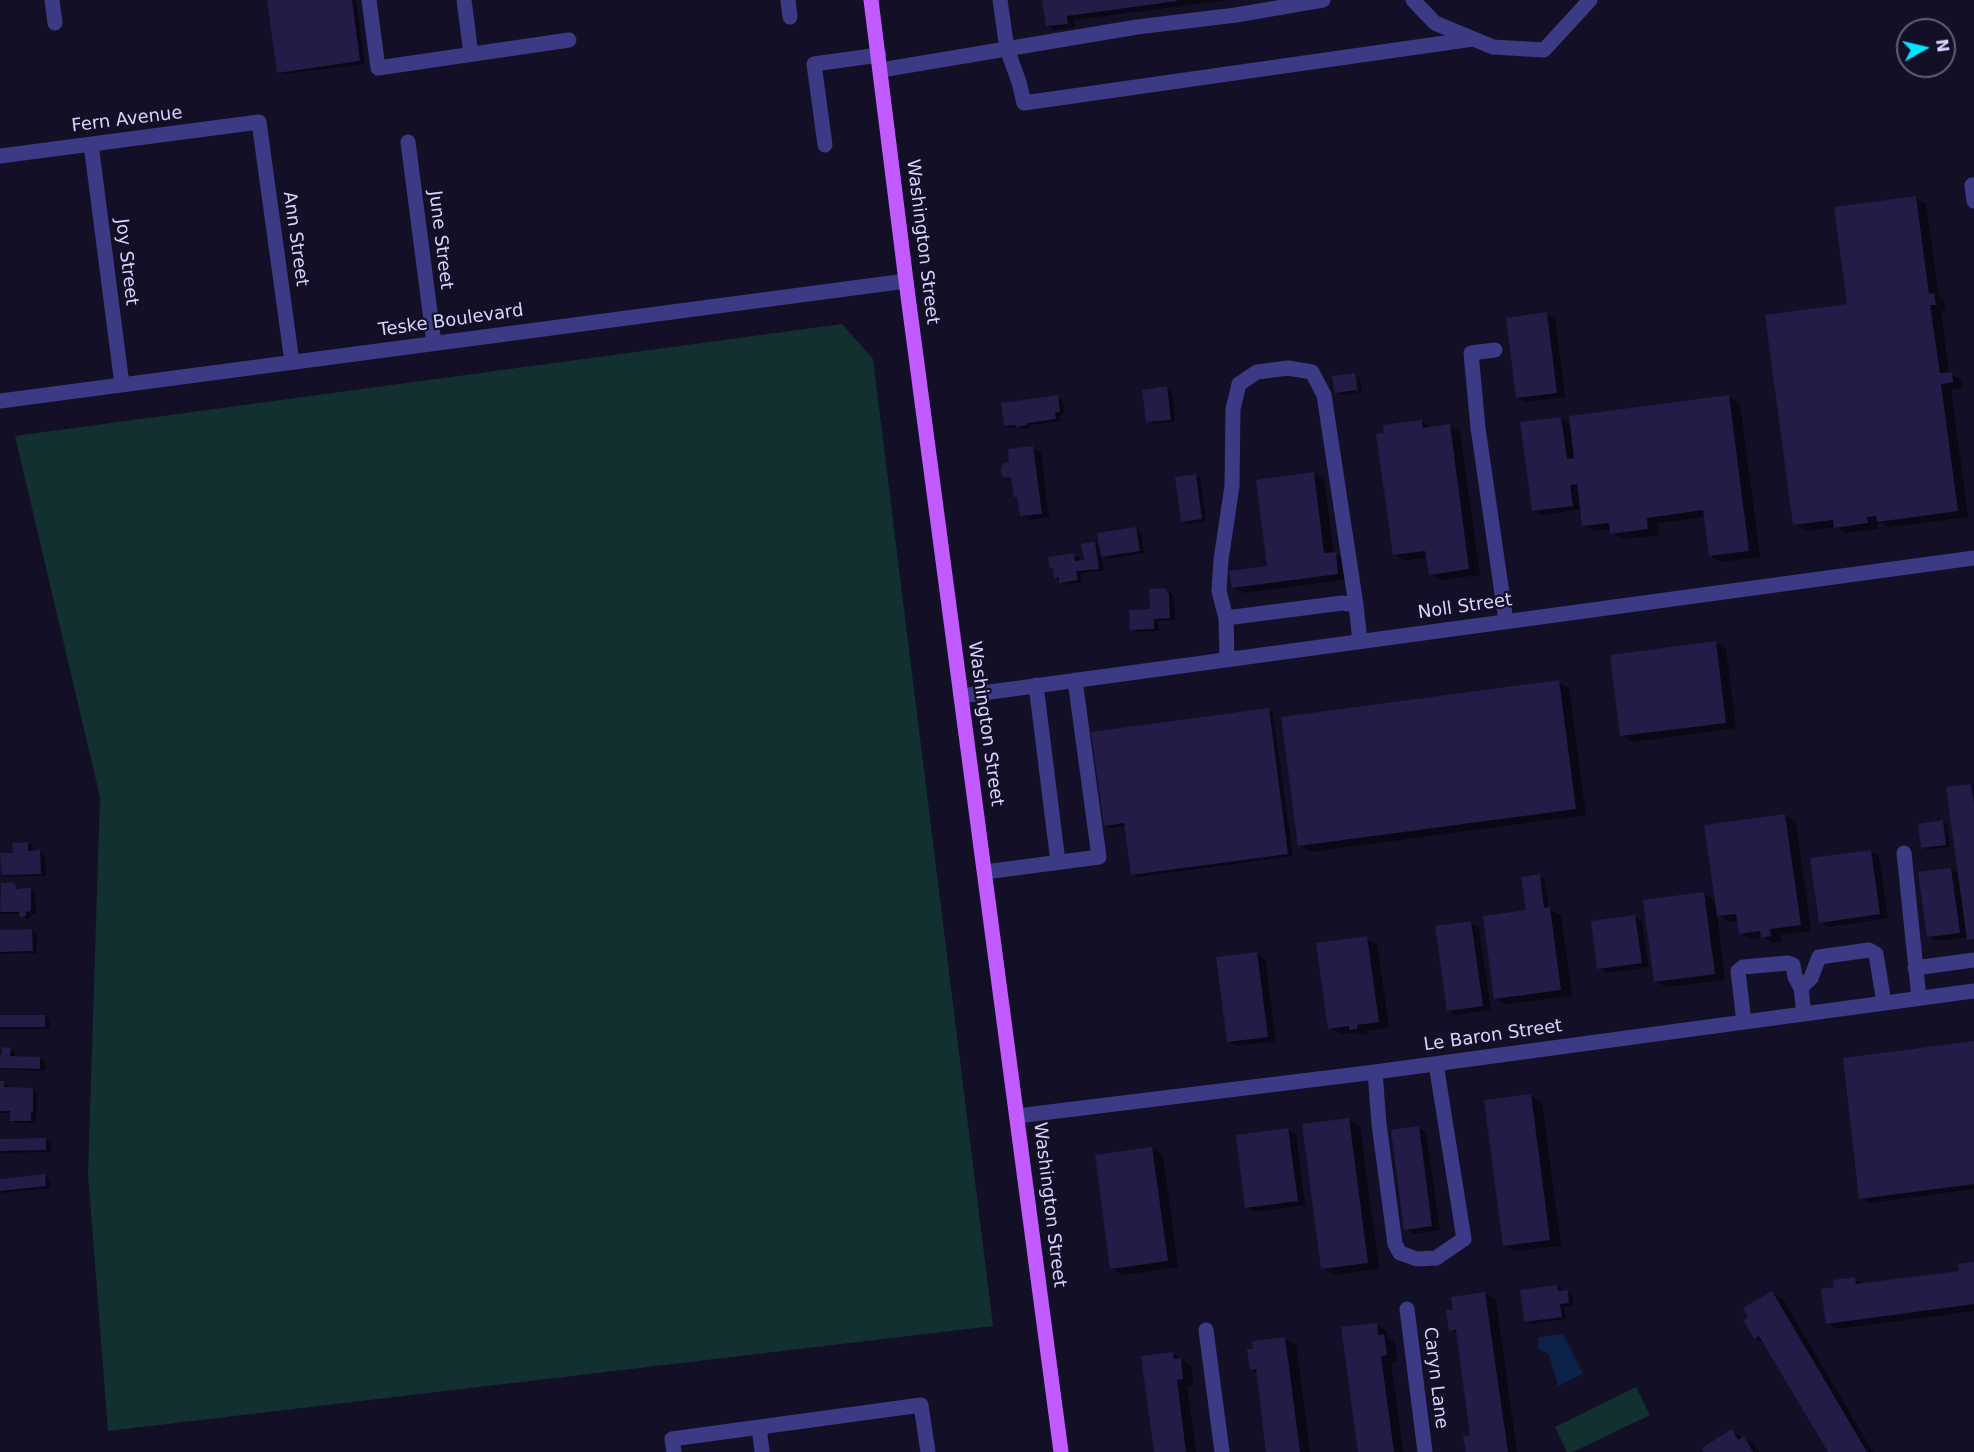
<!DOCTYPE html>
<style>
body{margin:0}
#map{position:relative;width:1974px;height:1452px;overflow:hidden;background:#130f26;font-family:"DejaVu Sans",sans-serif}
canvas{display:block}
.north{position:absolute;left:1896px;top:18px;width:60px;height:60px;box-sizing:border-box;background:#130f26;border:2px solid #625e7d;border-radius:50%;rotate:82deg;font-size:16px;font-weight:700;line-height:24px;text-align:center;color:#d9d4ff}
.north::after{content:'';display:block;margin:auto;width:21px;height:27px;background:#00e5ff;clip-path:polygon(50% 0,100% 100%,50% 72%,0 100%)}
</style>
<div id="map">
<canvas width="1974" height="1452"></canvas>
<div class="north">N</div>
</div>
<script>
const context = document.querySelector('canvas').getContext('2d');
context.lineJoin = 'round';
function paint(path, color) { context.fillStyle = color; context.fill(path, 'evenodd'); }
const toPath = rows => new Path2D(rows.map(r => 'M' + r).join(''));
function trace(path, color, width, dash) { context.strokeStyle = color; context.lineWidth = width; context.lineCap = dash ? 'butt' : 'round'; context.setLineDash(dash || []); context.stroke(path); }
function write(font, color, halo, rows, align = 'center') {
  context.font = font + ' "DejaVu Sans",sans-serif'; context.lineWidth = 4.5; context.setLineDash([]); context.textBaseline = 'middle'; context.strokeStyle = halo; context.fillStyle = color; for (const [text, x, y, turn = 0] of rows) {
    context.save(); context.translate(x, y); context.rotate((+turn || 0) * Math.PI / 180); context.textAlign = isNaN(turn) ? turn : align; if (halo) context.strokeText(text, 0, 0); context.fillText(text, 0, 0); context.restore();
  }
}
const green = toPath([
 [842,324,873,359,993,1326,108,1431,88,1174,100,797,15,436],
 [1636,1387,1650,1415,1573,1452,1567,1452,1555,1427]
]);
const water = toPath([
 [1563,1334,1583,1374,1558,1386,1549,1354,1538,1349,1539,1337]
]);
const shadow = toPath([
 [269,0,356,0,365,64,283,74,278,72],
 [1044,0,1227,0,1074,20,1075,27,1055,30,1047,25],
 [1915,198,1926,204,1939,297,1944,301,1946,310,1941,311,1949,374,1962,380,1963,388,1951,389,1968,517,1889,527,1881,523,1878,523,1878,529,1846,533,1835,527,1806,531,1795,524,1849,305],
 [1546,314,1555,318,1565,397,1525,402,1517,397],
 [1355,375,1357,376,1354,376,1356,393,1341,395,1336,392],
 [1357,376,1360,378,1362,392,1359,393],
 [1167,388,1172,391,1175,422,1153,424,1148,421],
 [1057,397,1062,400,1064,414,1060,415,1061,421,1031,425,1031,427,1023,429,1020,427,1010,428,1005,425],
 [1729,397,1740,403,1760,557,1721,562,1710,556,1706,517,1657,523,1659,535,1623,539,1612,533,1611,529,1595,531,1584,525,1582,509,1541,515,1533,510,1561,418,1571,425],
 [1422,422,1432,428,1449,426,1460,432,1480,575,1441,580,1430,574,1428,557,1405,561,1394,554,1386,435],
 [1033,448,1041,452,1049,517,1029,520,1021,515,1019,499,1015,496,1013,481,1004,476],
 [1313,474,1324,480,1334,553,1346,560,1349,579,1244,593,1233,587,1269,568],
 [1195,476,1200,478,1206,521,1188,524,1183,521],
 [1136,529,1141,532,1144,553,1107,559,1101,555,1104,571,1081,573,1082,582,1066,585,1055,577,1054,570,1051,568,1074,555,1079,558,1080,562,1085,561,1095,543,1101,547],
 [1164,589,1170,592,1174,598,1175,620,1158,621,1159,631,1137,632,1132,629,1151,611],
 [1715,643,1726,649,1736,728,1633,742,1622,735],
 [1558,682,1569,688,1586,815,1311,852,1300,845],
 [1268,710,1273,713,1293,856,1137,877,1132,874,1126,826,1110,828,1105,825],
 [1971,785,1974,787,1974,942,1968,937,1936,941,1928,936,1951,870,1959,874],
 [1785,815,1796,822,1811,931,1780,935,1781,942,1773,943,1763,937,1751,939,1740,933,1738,921,1730,922,1717,914,1725,980,1666,987,1655,981,1704,894,1717,901],
 [1943,822,1948,825,1950,847,1928,850,1923,847],
 [28,844,33,846,33,852,40,852,45,855,46,876,8,877,3,874,15,854],
 [1871,851,1879,856,1888,918,1828,927,1820,922],
 [1539,876,1544,878,1549,909,1561,915,1572,996,1506,1004,1495,998,1530,911],
 [12,884,20,890,30,889,35,892,36,913,31,914,30,918,27,919,21,914,0,914,0,890],
 [1634,916,1642,921,1649,967,1607,973,1599,968],
 [1471,923,1479,927,1491,1010,1456,1015,1448,1010],
 [0,931,32,931,37,934,37,953,0,954],
 [1366,938,1377,944,1389,1027,1367,1031,1368,1035,1362,1035,1356,1032,1341,1034,1330,1028],
 [1257,954,1265,958,1276,1041,1237,1046,1228,1041],
 [0,1016,45,1016,50,1019,49,1029,0,1029],
 [1974,1042,1974,1189,1869,1203,1861,1198],
 [10,1049,15,1052,15,1057,40,1058,45,1061,45,1071,0,1069,0,1056,3,1056],
 [0,1083,9,1086,9,1089,32,1089,37,1092,36,1123,17,1123,12,1120,12,1113,0,1113],
 [1531,1096,1542,1102,1561,1246,1515,1251,1504,1245],
 [1349,1120,1360,1126,1379,1269,1334,1275,1323,1268],
 [1418,1128,1426,1132,1440,1230,1414,1234,1406,1229],
 [1288,1130,1296,1134,1305,1205,1254,1212,1246,1207],
 [0,1140,46,1140,51,1142,51,1152,0,1153],
 [1152,1148,1163,1155,1178,1267,1123,1275,1112,1268],
 [44,1175,49,1178,51,1188,0,1193,0,1180],
 [1974,1263,1974,1311,1838,1329,1827,1323,1836,1288,1854,1279,1865,1285,1961,1272],
 [1557,1286,1562,1289,1562,1292,1567,1291,1572,1294,1574,1305,1564,1307,1566,1319,1531,1324,1526,1321],
 [1485,1293,1496,1300,1517,1452,1467,1452,1472,1436,1458,1334,1451,1330,1454,1311],
 [1772,1293,1783,1299,1873,1452,1830,1452,1766,1344,1755,1338],
 [1376,1324,1387,1331,1388,1338,1395,1342,1397,1361,1391,1362,1403,1452,1360,1452],
 [1285,1338,1296,1345,1310,1452,1268,1452,1257,1373,1251,1369],
 [1172,1353,1191,1366,1194,1385,1187,1386,1196,1452,1155,1452],
 [1732,1431,1754,1444,1759,1452,1706,1452]
]);
const building = toPath([
 [267,0,352,0,360,61,277,73],
 [1042,0,1177,0,1177,1,1067,16,1068,24,1046,26],
 [1916,196,1929,294,1934,293,1936,305,1930,305,1940,373,1952,372,1953,382,1941,384,1958,511,1877,522,1876,516,1867,517,1868,523,1834,528,1833,520,1793,525,1765,315,1847,304,1834,207],
 [1547,312,1557,393,1516,398,1506,318],
 [1355,373,1357,390,1335,393,1332,376],
 [1167,386,1171,420,1146,422,1142,390],
 [1058,395,1060,412,1055,412,1056,419,1027,423,1027,425,1016,427,1016,425,1004,426,1001,403],
 [1729,395,1749,551,1709,556,1703,510,1647,518,1648,529,1610,534,1609,523,1582,526,1577,484,1570,485,1573,506,1532,511,1520,422,1561,417,1567,459,1574,458,1569,416],
 [1422,420,1423,428,1450,424,1469,569,1429,575,1425,551,1393,555,1376,434,1384,433,1383,425],
 [1033,446,1042,514,1020,516,1017,497,1014,497,1011,478,1003,477,1001,473,1001,467,1004,463,1009,462,1008,449],
 [1314,472,1324,553,1336,552,1338,574,1232,588,1229,571,1267,566,1256,480],
 [1196,474,1202,519,1181,522,1175,477],
 [1136,527,1140,551,1101,557,1097,533],
 [1095,542,1099,569,1076,571,1078,580,1059,583,1059,577,1054,578,1053,568,1050,569,1048,557,1074,553,1075,561,1084,560,1081,544],
 [1165,588,1169,594,1170,618,1154,619,1154,629,1130,630,1129,610,1150,609,1149,589],
 [1716,641,1726,723,1620,736,1610,655],
 [1559,680,1576,809,1298,846,1281,717],
 [1269,708,1288,854,1131,875,1124,823,1104,826,1091,732],
 [1971,784,1974,804,1974,939,1967,940,1946,787],
 [1785,814,1801,925,1770,929,1771,936,1761,938,1760,931,1739,934,1736,914,1717,916,1704,825],
 [1943,820,1946,845,1921,848,1918,824],
 [28,842,28,851,40,850,41,874,2,875,0,853,13,853,12,843],
 [1871,850,1880,914,1819,923,1810,858],
 [1951,868,1960,933,1927,937,1918,872],
 [1540,874,1544,908,1550,907,1561,990,1494,999,1483,916,1526,910,1521,877],
 [13,882,13,885,16,884,16,889,31,888,31,911,26,912,26,916,20,917,19,912,0,912,1,883],
 [1704,892,1715,974,1654,982,1643,900],
 [1635,915,1642,963,1597,969,1591,921],
 [1471,921,1483,1006,1447,1011,1435,926],
 [32,929,33,951,0,952,0,930],
 [1367,936,1379,1022,1357,1025,1357,1029,1349,1030,1349,1026,1328,1029,1316,943],
 [1257,952,1268,1037,1227,1042,1216,957],
 [0,1015,45,1015,45,1027,0,1027],
 [1974,1041,1974,1184,1859,1199,1843,1058],
 [2,1047,11,1048,10,1056,40,1057,40,1069,0,1068,0,1055,2,1055],
 [0,1081,4,1081,4,1087,33,1088,33,1112,31,1111,31,1121,10,1121,10,1111,0,1111],
 [1531,1094,1550,1240,1503,1246,1484,1100],
 [1349,1118,1368,1263,1321,1269,1302,1124],
 [1419,1126,1432,1226,1404,1230,1391,1130],
 [1288,1128,1298,1201,1245,1208,1236,1135],
 [46,1138,46,1150,0,1151,0,1139],
 [1152,1147,1168,1261,1110,1269,1095,1155],
 [45,1174,46,1186,0,1191,0,1179],
 [1974,1262,1974,1304,1826,1324,1821,1289,1834,1287,1833,1280,1855,1277,1856,1284,1959,1271,1958,1264],
 [1557,1285,1558,1291,1568,1290,1569,1303,1560,1304,1562,1317,1524,1322,1520,1290],
 [1772,1291,1867,1452,1828,1452,1759,1336,1754,1339,1743,1320,1748,1317,1743,1308],
 [1485,1292,1508,1452,1466,1452,1463,1436,1470,1435,1456,1330,1449,1331,1446,1310,1453,1310,1451,1297],
 [1377,1323,1378,1335,1384,1334,1387,1355,1381,1356,1394,1452,1358,1452,1341,1327],
 [1285,1337,1300,1452,1266,1452,1256,1369,1250,1370,1247,1349,1253,1349,1252,1341],
 [1173,1352,1174,1359,1181,1358,1183,1379,1177,1380,1186,1452,1154,1452,1141,1356],
 [1732,1429,1738,1440,1744,1436,1753,1452,1704,1452,1702,1448]
]);
const minor = toPath([
 [52,0,55,23],
 [369,0,378,68,569,40],
 [464,0,471,54],
 [788,0,790,17],
 [1000,0,1007,49,1019,82,1024,103,1473,39],
 [1413,0,1435,23,1493,47,1544,50,1590,0],
 [881,70,1137,27,1236,15,1323,0],
 [408,142,434,343],
 [91,144,122,385],
 [825,145,814,64,879,55],
 [0,156,259,122,292,362],
 [1972,185,1974,201],
 [1495,350,1471,353,1478,428,1506,621],
 [0,401,906,281],
 [1226,618,1219,591,1221,560,1232,486,1233,409,1239,384,1257,372,1288,368,1312,372,1324,395,1356,605],
 [1227,659,1226,618,1342,603,1356,605,1360,641],
 [1036,685,1058,862],
 [961,696,1974,558],
 [1904,853,1919,998],
 [985,872,1099,857,1075,680],
 [1915,968,1974,960],
 [1801,988,1811,978,1819,957,1869,950,1876,954,1884,1003],
 [1744,1022,1738,971,1743,967,1788,963,1793,965,1795,977,1801,988,1804,1014],
 [1375,1072,1379,1124,1395,1244,1400,1253,1417,1259,1436,1258,1464,1239,1436,1064],
 [1017,1116,1375,1072,1974,991],
 [1407,1309,1425,1452],
 [1206,1330,1222,1452],
 [759,1427,762,1452],
 [674,1452,672,1439,921,1405,928,1452]
]);
const major = toPath([
 [871,0,906,281,1061,1452]
]);
const streetNames = [
 ["Fern Avenue",127,120,-7],
 ["Ann Street",295,239,82],
 ["June Street",440,240,83],
 ["Washington Street",922,242,83],
 ["Joy Street",126,262,83],
 ["Teske Boulevard",451,321,-8],
 ["Noll Street",1465,607,-8],
 ["Washington Street",985,724,82],
 ["Le Baron Street",1493,1036,-8],
 ["Washington Street",1049,1205,83],
 ["Caryn Lane",1435,1378,83]
];
paint(green, '#12302f');
paint(water, '#0c2248');
paint(shadow, '#0007');
paint(building, '#241b47');
trace(minor, '#3d3a85', 15);
trace(major, '#c25bff', 15);
write('18px', '#d9d4ff', '#130f26', streetNames);
</script>
